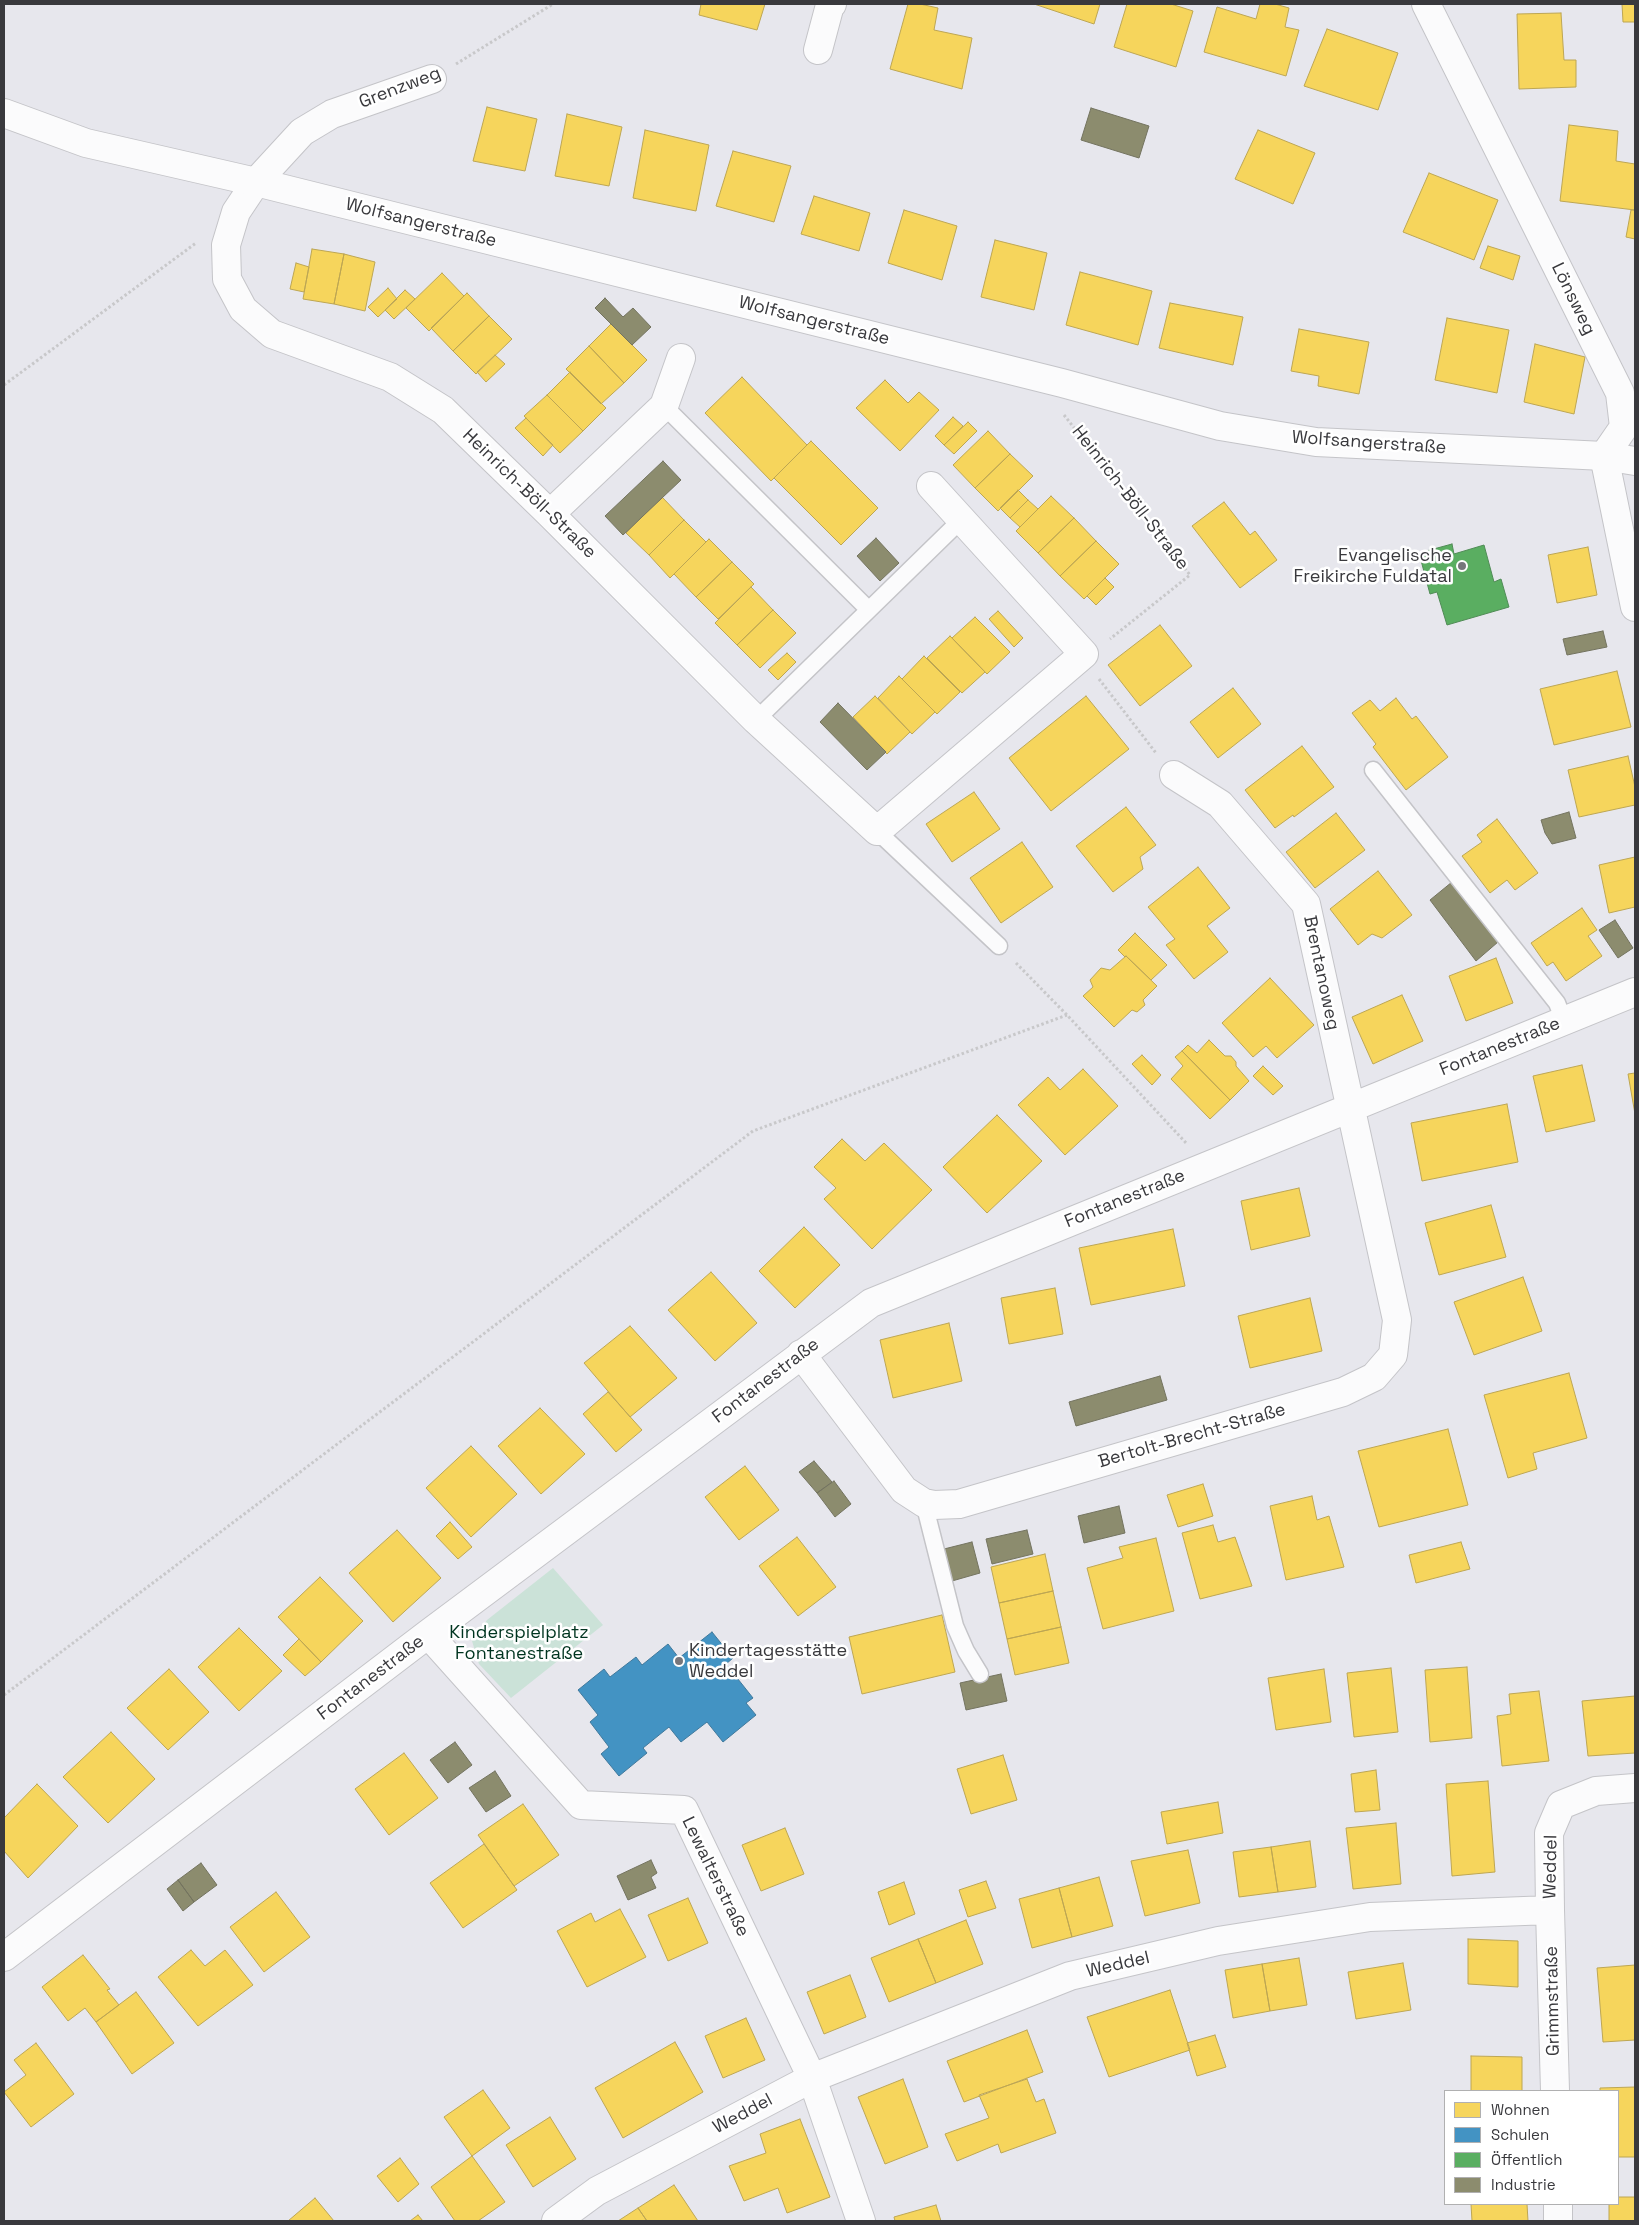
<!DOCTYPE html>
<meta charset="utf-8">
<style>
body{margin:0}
#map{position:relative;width:1639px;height:2225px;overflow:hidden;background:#e7e7ed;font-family:"Space Grotesk",sans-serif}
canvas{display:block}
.frame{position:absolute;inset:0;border:5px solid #39393d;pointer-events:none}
.legend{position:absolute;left:1444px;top:2090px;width:175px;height:115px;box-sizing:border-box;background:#fff;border:1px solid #b0b0b1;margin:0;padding:6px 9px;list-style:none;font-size:15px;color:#39393d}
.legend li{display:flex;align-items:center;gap:10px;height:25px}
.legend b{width:25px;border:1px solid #b0b0b1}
</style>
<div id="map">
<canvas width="1639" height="2225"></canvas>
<div class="frame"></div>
<ul class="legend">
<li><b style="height:14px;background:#f6d55c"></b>Wohnen</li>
<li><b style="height:14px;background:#4393c3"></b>Schulen</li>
<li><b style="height:14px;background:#5aae61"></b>Öffentlich</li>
<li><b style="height:14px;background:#8c8c6e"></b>Industrie</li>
</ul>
</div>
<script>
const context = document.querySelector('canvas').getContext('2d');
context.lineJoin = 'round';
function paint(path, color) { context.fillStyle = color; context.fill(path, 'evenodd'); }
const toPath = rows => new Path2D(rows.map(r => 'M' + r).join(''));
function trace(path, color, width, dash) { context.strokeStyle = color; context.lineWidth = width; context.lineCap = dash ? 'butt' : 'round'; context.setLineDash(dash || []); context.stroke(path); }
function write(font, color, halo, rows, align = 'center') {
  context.font = font + ' "Space Grotesk",sans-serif'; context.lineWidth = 5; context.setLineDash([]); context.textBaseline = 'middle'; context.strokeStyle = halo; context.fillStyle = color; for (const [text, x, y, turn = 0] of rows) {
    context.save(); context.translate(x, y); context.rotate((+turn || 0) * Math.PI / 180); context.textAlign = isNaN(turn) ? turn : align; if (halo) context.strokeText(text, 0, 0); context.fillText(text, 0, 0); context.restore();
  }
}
const green = toPath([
 [553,1568,603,1625,511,1698,479,1664,472,1641,487,1620]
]);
const homes = toPath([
 [701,4,765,4,757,30,699,15,701,4],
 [908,4,920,4,938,8,934,30,972,38,962,89,890,69,908,4],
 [1034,4,1100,4,1094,24,1034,4],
 [1127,4,1171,4,1193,11,1176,67,1114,47,1127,4],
 [1260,4,1275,4,1289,8,1285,27,1299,30,1286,76,1204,52,1217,7,1256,19,1260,4],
 [1622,4,1635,4,1635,22,1623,22,1622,4],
 [1561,13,1564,60,1576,60,1576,87,1519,89,1517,14,1561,13],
 [1327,29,1398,53,1378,110,1304,86,1327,29],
 [487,107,537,119,525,171,473,161,487,107],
 [567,114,622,127,609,186,555,176,567,114],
 [1569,125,1618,131,1616,161,1635,164,1635,210,1560,201,1569,125],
 [645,130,709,145,696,211,633,198,645,130],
 [1258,130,1315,153,1293,204,1235,179,1258,130],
 [733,151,791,166,774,222,716,206,733,151],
 [1429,173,1498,200,1474,260,1403,232,1429,173],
 [814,196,870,213,859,251,801,234,814,196],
 [904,210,957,226,942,280,888,263,904,210],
 [1631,210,1635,210,1635,239,1626,237,1631,210],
 [995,240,1047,253,1034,310,981,297,995,240],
 [1488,246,1520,256,1513,280,1480,268,1488,246],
 [312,249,344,254,334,304,303,299,312,249],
 [344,254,375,262,365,311,334,304,344,254],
 [296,263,309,267,304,292,290,289,296,263],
 [1080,272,1152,291,1138,345,1066,325,1080,272],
 [442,273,464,296,429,331,406,308,442,273],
 [388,288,397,299,378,317,368,307,388,288],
 [405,290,415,299,394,319,385,310,405,290],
 [467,293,489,316,453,351,431,328,467,293],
 [1170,303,1243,317,1233,365,1159,348,1170,303],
 [489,316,512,339,476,374,453,351,489,316],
 [1447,318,1509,330,1497,393,1435,380,1447,318],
 [611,324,647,360,624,383,589,346,611,324],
 [1299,329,1369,342,1359,394,1318,386,1319,376,1291,371,1299,329],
 [1535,344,1585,357,1574,414,1524,402,1535,344],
 [589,346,624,383,601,404,566,369,589,346],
 [495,355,505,364,486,382,477,372,495,355],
 [570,372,606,408,583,431,547,395,570,372],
 [742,377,807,445,771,481,705,413,742,377],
 [885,380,908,403,919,392,939,410,900,451,856,408,885,380],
 [547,395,583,431,560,453,524,416,547,395],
 [953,417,963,426,944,445,935,436,953,417],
 [526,418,553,445,543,456,515,428,526,418],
 [968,422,977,431,954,454,944,445,968,422],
 [988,431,1010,454,975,488,953,465,988,431],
 [811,441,878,508,841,545,774,478,811,441],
 [1010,454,1033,476,998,511,975,488,1010,454],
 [1018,490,1028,500,1010,518,1000,508,1018,490],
 [1051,496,1074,518,1038,553,1016,531,1051,496],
 [662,497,684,520,649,555,626,533,662,497],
 [1028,500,1038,509,1020,527,1010,518,1028,500],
 [1224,502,1250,535,1255,531,1277,560,1240,588,1192,526,1224,502],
 [1074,518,1096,541,1060,576,1038,553,1074,518],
 [684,520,706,542,670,578,649,555,684,520],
 [709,539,732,562,696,597,674,574,709,539],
 [1096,541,1119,564,1084,599,1060,576,1096,541],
 [1588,547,1597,595,1557,603,1548,555,1588,547],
 [732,562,754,584,718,619,696,597,732,562],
 [1105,578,1114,587,1096,605,1087,596,1105,578],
 [751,587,773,610,737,645,715,623,751,587],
 [773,610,796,633,760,668,737,645,773,610],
 [998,611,1023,638,1014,647,989,619,998,611],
 [975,617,1010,652,987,674,952,638,975,617],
 [1160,625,1192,666,1140,706,1108,665,1160,625],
 [950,636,985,672,962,693,927,658,950,636],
 [787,653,796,662,778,680,768,670,787,653],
 [924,656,960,692,937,714,902,679,924,656],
 [1617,671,1631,727,1554,745,1540,689,1617,671],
 [899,676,935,712,912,734,878,698,899,676],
 [1233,688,1261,724,1218,758,1190,722,1233,688],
 [875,696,910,732,887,754,853,717,875,696],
 [1086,696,1129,749,1051,811,1009,758,1086,696],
 [1396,698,1412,719,1416,716,1448,757,1406,790,1373,747,1376,744,1352,713,1370,700,1380,711,1396,698],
 [1302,746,1334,787,1294,817,1293,815,1275,828,1245,790,1302,746],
 [1628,756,1635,787,1635,805,1579,817,1568,770,1628,756],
 [974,792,1000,829,952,862,926,824,974,792],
 [1126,807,1156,845,1140,857,1143,869,1113,892,1076,846,1126,807],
 [1336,813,1365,850,1315,888,1286,852,1336,813],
 [1497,819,1538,873,1515,890,1507,880,1490,893,1462,856,1482,842,1477,835,1497,819],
 [1022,842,1053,887,1001,923,970,878,1022,842],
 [1635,857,1635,907,1609,913,1599,865,1635,857],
 [1198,867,1230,908,1207,926,1228,952,1194,979,1166,945,1175,939,1148,907,1198,867],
 [1378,871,1412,915,1382,938,1372,934,1358,945,1330,909,1378,871],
 [1582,908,1597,930,1588,936,1602,956,1566,981,1553,962,1547,966,1531,943,1582,908],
 [1135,933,1167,965,1151,980,1126,956,1125,957,1118,950,1135,933],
 [1126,956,1157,986,1143,1000,1145,1005,1137,1012,1132,1010,1114,1027,1083,996,1093,987,1090,980,1101,968,1110,970,1126,956],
 [1496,958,1513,1003,1466,1021,1449,976,1496,958],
 [1270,978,1314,1025,1277,1058,1266,1046,1253,1057,1222,1023,1270,978],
 [1402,995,1423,1041,1373,1064,1352,1017,1402,995],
 [1209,1040,1225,1056,1231,1056,1236,1062,1236,1066,1249,1081,1230,1100,1182,1051,1188,1045,1197,1053,1209,1040],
 [1182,1051,1230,1100,1210,1119,1171,1079,1183,1066,1175,1057,1182,1051],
 [1142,1055,1161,1075,1152,1085,1132,1064,1142,1055],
 [1582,1065,1595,1121,1546,1132,1533,1076,1582,1065],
 [1263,1066,1283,1086,1273,1095,1253,1076,1263,1066],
 [1083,1069,1118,1106,1065,1155,1018,1105,1048,1077,1060,1090,1083,1069],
 [1635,1073,1635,1114,1628,1074,1635,1073],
 [1507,1104,1518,1162,1422,1181,1411,1123,1507,1104],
 [997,1115,1042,1161,987,1213,943,1167,997,1115],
 [842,1139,865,1161,884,1143,932,1190,872,1249,824,1199,836,1188,814,1167,842,1139],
 [1299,1188,1310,1236,1251,1250,1241,1201,1299,1188],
 [1491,1205,1506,1257,1439,1275,1425,1223,1491,1205],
 [804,1227,840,1265,795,1308,759,1271,804,1227],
 [1173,1229,1185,1286,1091,1305,1079,1248,1173,1229],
 [711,1272,757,1323,715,1361,668,1310,711,1272],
 [1523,1277,1542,1331,1474,1355,1454,1302,1523,1277],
 [1055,1288,1063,1334,1009,1344,1001,1298,1055,1288],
 [1310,1298,1322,1351,1250,1368,1238,1316,1310,1298],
 [949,1323,962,1381,893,1398,880,1340,949,1323],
 [630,1326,677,1378,630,1417,584,1363,630,1326],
 [1569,1373,1587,1438,1533,1453,1537,1469,1508,1478,1484,1395,1569,1373],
 [608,1392,642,1430,616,1452,583,1414,608,1392],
 [540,1408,585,1454,541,1494,498,1446,540,1408],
 [1448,1429,1468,1505,1379,1527,1358,1451,1448,1429],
 [471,1446,517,1494,471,1537,426,1488,471,1446],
 [745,1466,779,1510,739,1540,705,1497,745,1466],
 [1203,1484,1213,1516,1178,1527,1167,1495,1203,1484],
 [1312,1496,1317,1520,1329,1516,1344,1567,1286,1580,1270,1506,1312,1496],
 [450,1522,472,1547,458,1559,436,1536,450,1522],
 [1213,1525,1218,1542,1235,1537,1252,1586,1200,1599,1182,1533,1213,1525],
 [397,1530,441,1578,393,1622,349,1573,397,1530],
 [797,1537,836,1587,798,1616,759,1566,797,1537],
 [1156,1538,1174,1611,1103,1629,1087,1568,1123,1558,1119,1547,1156,1538],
 [1461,1542,1470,1569,1416,1583,1409,1555,1461,1542],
 [1045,1554,1053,1591,999,1603,991,1567,1045,1554],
 [320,1577,363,1621,321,1662,278,1617,320,1577],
 [1053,1591,1061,1627,1007,1639,999,1603,1053,1591],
 [942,1615,955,1672,862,1694,849,1637,942,1615],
 [1061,1627,1069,1663,1015,1675,1007,1639,1061,1627],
 [239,1628,282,1671,239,1711,198,1667,239,1628],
 [299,1639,321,1662,305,1676,283,1655,299,1639],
 [1467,1667,1472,1738,1430,1742,1425,1670,1467,1667],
 [1391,1668,1398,1732,1354,1737,1347,1673,1391,1668],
 [169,1669,209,1712,168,1750,127,1708,169,1669],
 [1324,1669,1331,1722,1276,1730,1268,1678,1324,1669],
 [1539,1691,1549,1761,1502,1766,1497,1716,1511,1714,1509,1694,1539,1691],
 [1635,1696,1635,1753,1588,1756,1582,1701,1635,1696],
 [111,1732,155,1779,108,1823,63,1777,111,1732],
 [404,1753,438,1798,389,1835,355,1789,404,1753],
 [1003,1755,1017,1800,971,1814,957,1769,1003,1755],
 [1376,1770,1380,1810,1355,1812,1351,1774,1376,1770],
 [1488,1781,1495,1872,1452,1876,1446,1784,1488,1781],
 [37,1784,78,1826,28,1878,4,1851,4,1818,37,1784],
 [1218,1802,1223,1833,1167,1844,1161,1812,1218,1802],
 [523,1804,559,1855,514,1886,478,1835,523,1804],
 [1396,1823,1401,1884,1353,1889,1346,1828,1396,1823],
 [785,1828,804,1874,761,1891,742,1845,785,1828],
 [1310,1841,1316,1887,1278,1892,1271,1847,1310,1841],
 [484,1844,517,1890,463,1928,430,1883,484,1844],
 [1271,1847,1278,1892,1239,1897,1233,1852,1271,1847],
 [1188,1850,1200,1903,1145,1916,1131,1861,1188,1850],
 [1099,1877,1113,1926,1072,1937,1059,1888,1099,1877],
 [986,1881,996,1908,968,1917,959,1890,986,1881],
 [904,1882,915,1914,889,1925,878,1892,904,1882],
 [1059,1888,1072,1937,1032,1948,1019,1899,1059,1888],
 [276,1892,310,1937,264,1972,230,1927,276,1892],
 [688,1898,708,1943,668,1961,648,1915,688,1898],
 [620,1909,646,1957,587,1987,557,1931,591,1913,595,1922,620,1909],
 [966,1920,983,1964,936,1983,918,1939,966,1920],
 [918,1939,936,1983,889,2002,871,1958,918,1939],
 [1468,1939,1518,1941,1518,1987,1468,1984,1468,1939],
 [191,1950,205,1966,225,1950,253,1985,198,2026,158,1977,191,1950],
 [83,1955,110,1989,107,1990,119,2005,96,2022,85,2008,68,2021,42,1987,83,1955],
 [1299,1958,1307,2005,1270,2011,1262,1964,1299,1958],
 [1403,1963,1411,2010,1356,2019,1348,1972,1403,1963],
 [1262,1964,1270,2011,1233,2018,1225,1970,1262,1964],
 [1635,1965,1635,2040,1603,2042,1597,1968,1635,1965],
 [850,1975,866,2017,824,2034,807,1992,850,1975],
 [1170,1990,1190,2050,1109,2077,1087,2017,1170,1990],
 [136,1992,174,2043,132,2074,96,2022,136,1992],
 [746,2018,765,2060,723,2078,705,2036,746,2018],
 [1027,2030,1043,2072,964,2102,947,2061,1027,2030],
 [1215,2035,1226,2067,1197,2076,1187,2043,1215,2035],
 [675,2042,703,2092,623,2138,595,2088,675,2042],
 [36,2043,74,2094,31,2127,4,2092,26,2075,14,2060,36,2043],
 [1471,2056,1522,2057,1522,2091,1471,2091,1471,2056],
 [903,2079,928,2147,885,2164,858,2097,903,2079],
 [1027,2079,1036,2102,1044,2099,1056,2133,1001,2153,998,2144,957,2161,945,2134,989,2118,979,2095,1027,2079],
 [1635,2087,1635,2157,1618,2157,1618,2091,1600,2091,1600,2088,1635,2087],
 [483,2090,510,2128,472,2156,444,2117,483,2090],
 [550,2117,576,2159,533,2187,506,2145,550,2117],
 [800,2119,830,2197,787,2213,778,2188,744,2201,729,2166,766,2153,760,2134,800,2119],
 [472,2156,505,2202,478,2221,455,2221,431,2187,472,2156],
 [400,2158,419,2184,398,2202,377,2176,400,2158],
 [674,2185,698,2221,647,2221,638,2208,674,2185],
 [1618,2197,1635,2197,1635,2221,1609,2221,1609,2204,1618,2204,1618,2197],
 [315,2198,334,2221,288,2221,315,2198],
 [1471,2204,1527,2204,1528,2221,1472,2221,1471,2204],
 [936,2205,941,2221,895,2221,894,2217,936,2205],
 [638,2208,647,2221,618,2221,638,2208],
 [418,2215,423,2221,410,2221,418,2215]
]);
const schools = toPath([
 [712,1632,733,1658,726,1664,753,1698,746,1703,756,1715,723,1742,707,1722,681,1742,669,1727,643,1748,647,1753,619,1776,601,1754,609,1747,590,1722,598,1715,578,1690,604,1669,610,1677,636,1657,642,1665,668,1644,679,1658,712,1632]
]);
const public = toPath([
 [1452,544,1454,554,1484,545,1494,582,1501,579,1509,607,1447,625,1437,592,1430,594,1419,553,1452,544]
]);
const industry = toPath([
 [1091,108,1149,126,1139,158,1081,140,1091,108],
 [605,298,623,317,633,308,651,327,632,345,595,308,605,298],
 [663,461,681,480,623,535,605,516,663,461],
 [876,538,899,563,880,581,857,556,876,538],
 [1603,631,1607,647,1567,655,1563,639,1603,631],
 [838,703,886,752,867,770,820,722,838,703],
 [1569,812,1576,838,1552,844,1545,833,1541,820,1569,812],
 [1452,882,1498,942,1476,961,1430,900,1452,882],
 [1615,920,1633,948,1618,958,1599,930,1615,920],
 [1160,1376,1167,1400,1076,1426,1069,1402,1160,1376],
 [814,1461,832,1482,817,1493,799,1472,814,1461],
 [834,1481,851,1504,835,1517,817,1493,834,1481],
 [1119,1506,1125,1533,1084,1543,1078,1516,1119,1506],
 [1027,1530,1033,1554,992,1564,986,1539,1027,1530],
 [972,1542,980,1573,952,1581,944,1549,972,1542],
 [1001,1674,1007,1701,966,1710,960,1683,1001,1674],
 [455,1742,472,1765,448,1783,430,1760,455,1742],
 [495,1771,511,1796,486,1812,469,1788,495,1771],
 [651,1860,657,1873,651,1877,656,1888,628,1900,617,1876,651,1860],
 [201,1863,217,1885,194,1902,178,1880,201,1863],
 [178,1880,194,1902,183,1911,167,1889,178,1880]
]);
const path = toPath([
 [456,64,553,4],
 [4,385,196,243],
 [1064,415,1190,575,1110,639],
 [1099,679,1156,753],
 [1016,963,1067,1015,1187,1144],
 [4,1695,753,1131,1067,1015]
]);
const lane = toPath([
 [664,406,868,609],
 [756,720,962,519],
 [1373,770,1557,1003,1564,1021],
 [877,831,999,946],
 [924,1503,955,1626,966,1651,980,1674]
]);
const street = toPath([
 [1426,4,1620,393,1624,427,1604,456,1635,607],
 [818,50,830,5,832,4],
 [432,79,332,114,302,132,256,182,236,212,226,245,227,279,243,309,272,334,390,377,443,410,550,514,756,720,877,831,1084,654,931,486],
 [550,514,664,406,681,358],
 [801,1354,904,1490,924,1503,934,1505,959,1504,1343,1392,1374,1377,1393,1355,1397,1320,1306,904,1220,804,1174,775],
 [428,1634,581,1805,684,1810,812,2078,861,2221],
 [1550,1910,1555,2091],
 [4,1957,428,1634,871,1303,1635,992],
 [1558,2204,1558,2221],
 [556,2221,597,2191,812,2078,1070,1976,1218,1941,1370,1917,1550,1910,1549,1833,1561,1805,1596,1791,1635,1788]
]);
const secondary = toPath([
 [4,113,86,143,256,182,1062,383,1220,426,1316,442,1604,456,1635,461]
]);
const markers = [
 [1462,566,5,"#76767b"],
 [679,1661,5,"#76767b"]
];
const streetNames = [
 ["Grenzweg",400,88,-21],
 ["Wolfsangerstraße",421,223,14],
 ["Lönsweg",1573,299,64],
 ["Wolfsangerstraße",814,321,14],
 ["Wolfsangerstraße",1369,443,4],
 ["Heinrich-Böll-Straße",529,494,44],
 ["Heinrich-Böll-Straße",1130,498,52],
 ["Brentanoweg",1321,973,78],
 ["Fontanestraße",1500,1047,-22],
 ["Fontanestraße",1125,1199,-22],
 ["Fontanestraße",766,1381,-37],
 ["Bertolt-Brecht-Straße",1192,1436,-16],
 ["Fontanestraße",371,1678,-37],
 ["Weddel",1551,1867,-89],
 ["Lewalterstraße",715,1877,64],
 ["Weddel",1118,1965,-13],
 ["Grimmstraße",1553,2001,-91],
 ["Weddel",743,2114,-28]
];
const poiNames = [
 ["Evangelische",1452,556],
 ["Freikirche Fuldatal",1452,577],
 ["Kindertagesstätte",689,1651,"left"],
 ["Weddel",689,1672,"left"]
];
const parkNames = [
 ["Kinderspielplatz",519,1633],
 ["Fontanestraße",519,1654]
];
paint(green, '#cbe2d8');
paint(homes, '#f6d55c');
trace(homes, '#bda653', 1);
paint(schools, '#4393c3');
trace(schools, '#40789b', 1);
paint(public, '#5aae61');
trace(public, '#508b56', 1);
paint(industry, '#8c8c6e');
trace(industry, '#73735f', 1);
trace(lane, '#c4c4c8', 19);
trace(street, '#c4c4c8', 30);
trace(secondary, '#c4c4c8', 30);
trace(path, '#c8c8ca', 3, [2.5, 2.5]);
trace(lane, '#fbfbfc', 16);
trace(street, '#fbfbfc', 28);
trace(secondary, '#fbfbfc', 28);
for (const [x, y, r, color] of markers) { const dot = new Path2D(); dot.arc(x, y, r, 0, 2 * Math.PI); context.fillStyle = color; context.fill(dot); trace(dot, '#fff', 2); }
write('18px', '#39393d', '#fff', streetNames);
write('18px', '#39393d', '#fff', poiNames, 'right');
write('18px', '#003520', '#fff', parkNames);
</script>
